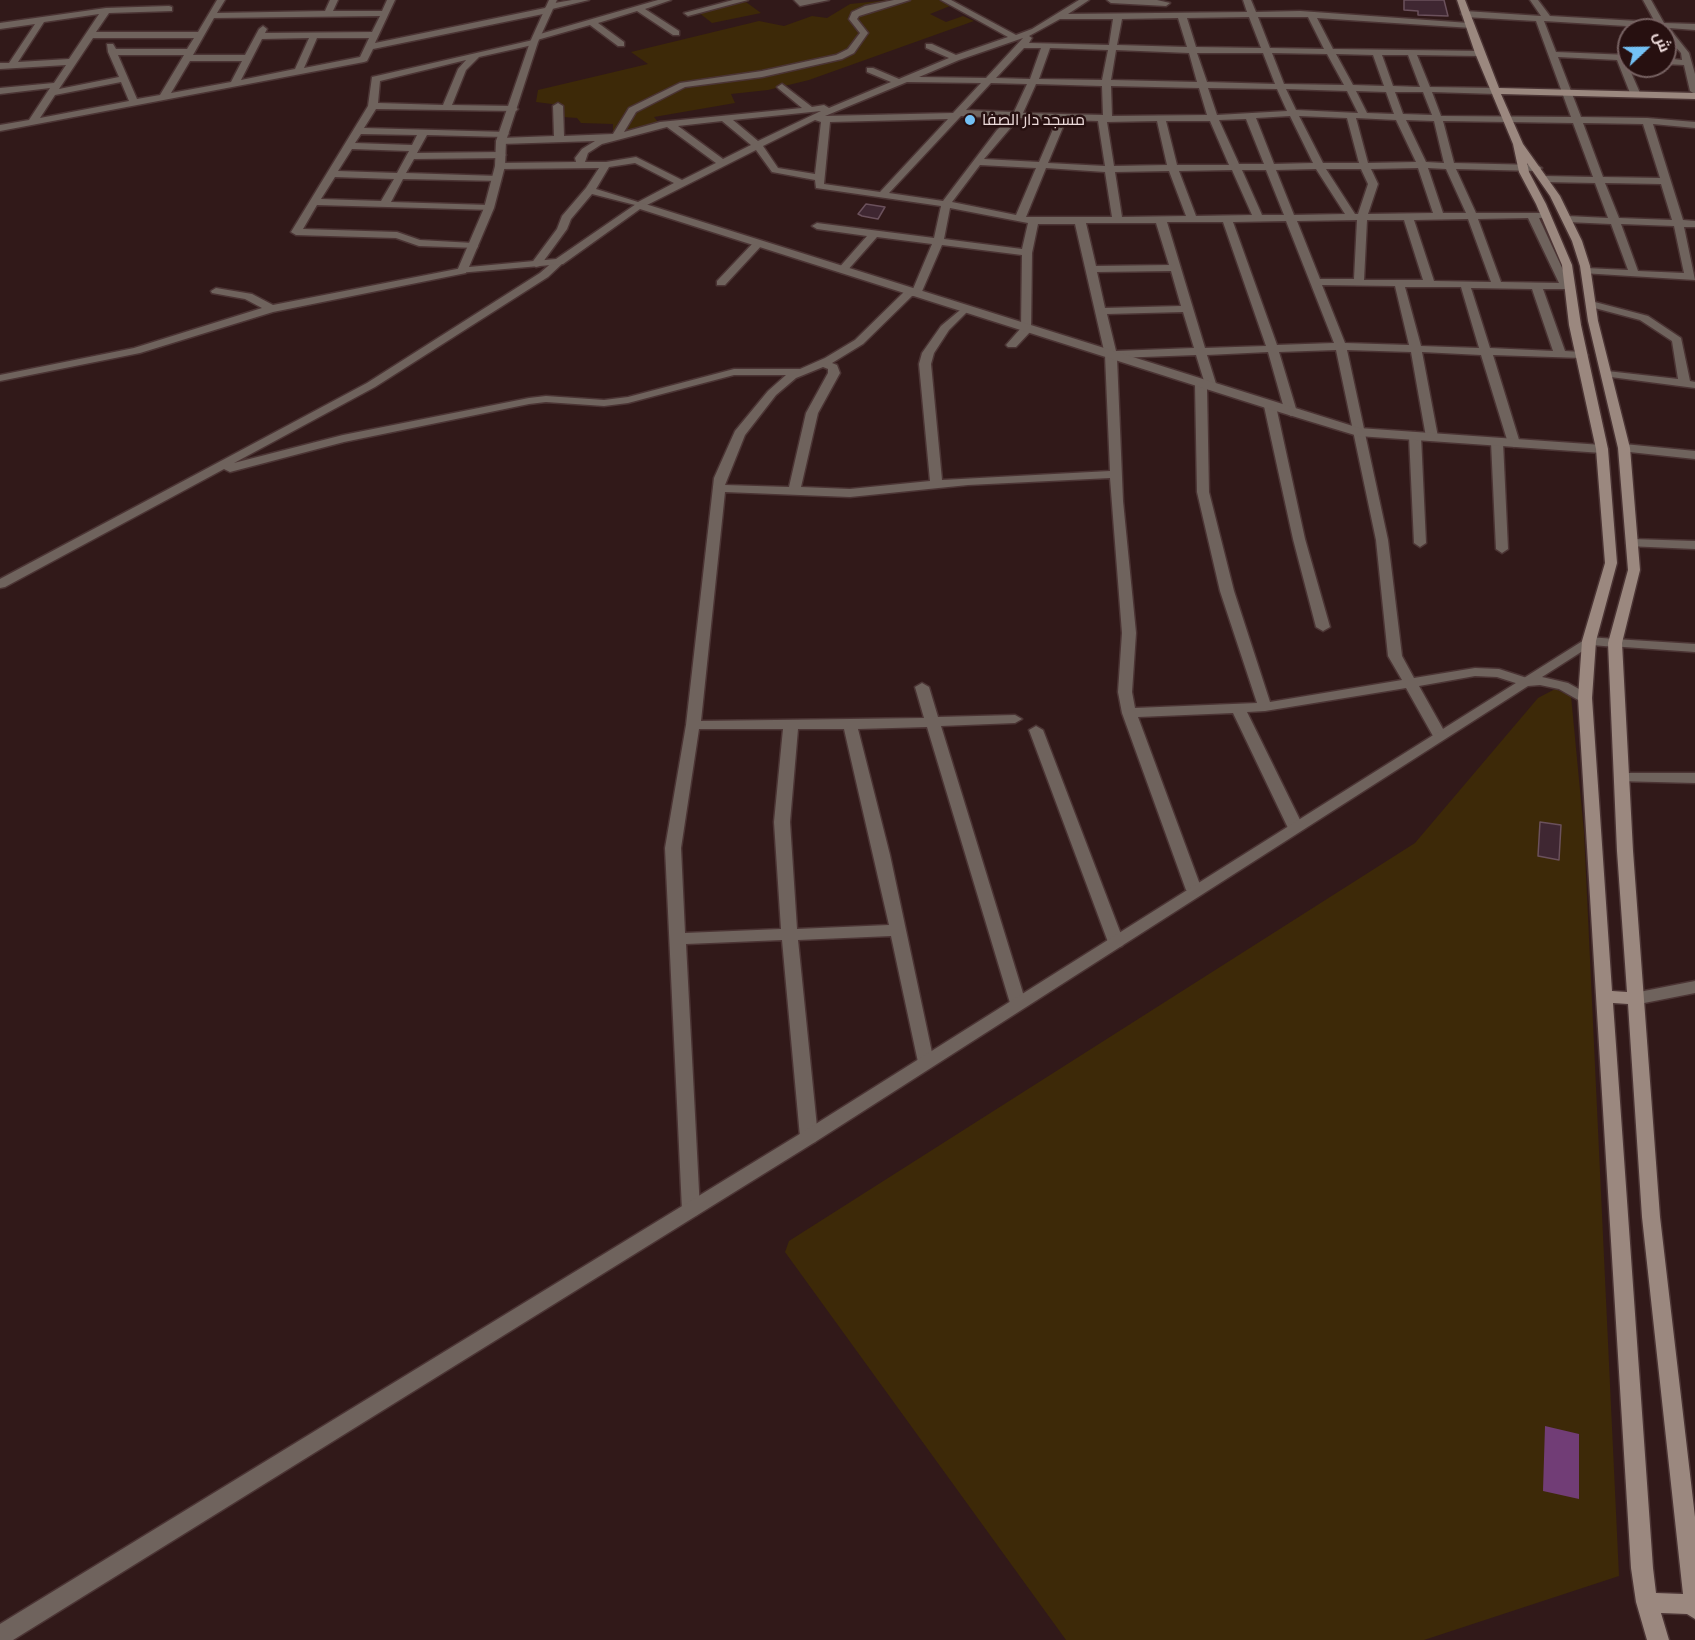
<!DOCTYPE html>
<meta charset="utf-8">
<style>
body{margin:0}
#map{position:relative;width:1695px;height:1640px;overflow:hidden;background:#311919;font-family:Cabin,Cairo,sans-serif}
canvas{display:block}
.north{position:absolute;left:1617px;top:18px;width:60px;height:60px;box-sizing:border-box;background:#271010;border:2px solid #766161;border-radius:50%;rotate:68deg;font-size:16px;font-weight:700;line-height:24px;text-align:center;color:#ecdada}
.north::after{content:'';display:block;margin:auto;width:21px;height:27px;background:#73c1f5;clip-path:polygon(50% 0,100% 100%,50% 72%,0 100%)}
</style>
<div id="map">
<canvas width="1695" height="1640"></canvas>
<div class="north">ش</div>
</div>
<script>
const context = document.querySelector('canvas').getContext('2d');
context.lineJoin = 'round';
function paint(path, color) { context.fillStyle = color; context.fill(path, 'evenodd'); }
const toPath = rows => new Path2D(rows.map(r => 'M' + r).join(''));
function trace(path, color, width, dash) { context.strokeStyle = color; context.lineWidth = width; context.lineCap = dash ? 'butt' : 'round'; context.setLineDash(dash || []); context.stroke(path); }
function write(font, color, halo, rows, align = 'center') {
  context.font = font + ' Cabin,Cairo,sans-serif'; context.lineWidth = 5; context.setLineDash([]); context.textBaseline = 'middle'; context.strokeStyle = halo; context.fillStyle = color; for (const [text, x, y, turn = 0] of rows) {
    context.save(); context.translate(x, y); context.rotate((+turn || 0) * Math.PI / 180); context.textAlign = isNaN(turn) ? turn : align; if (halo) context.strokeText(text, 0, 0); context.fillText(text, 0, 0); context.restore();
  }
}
const green = toPath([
 [889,0,939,0,950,6,930,14,946,22,963,16,974,21,809,80,768,90,731,94,735,103,654,117,659,123,626,133,613,133,613,124,581,123,577,118,563,117,560,105,536,102,538,90,648,64,631,52,759,21,784,26,812,16,827,18,850,4],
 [746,2,761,13,712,23,698,12],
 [1555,689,1571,696,1584,832,1619,1576,1424,1640,1066,1640,785,1252,789,1241,1415,843,1538,698]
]);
const water = toPath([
 [1545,1426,1579,1434,1579,1499,1543,1491]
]);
const building = toPath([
 [1404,0,1444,0,1448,16,1418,15,1418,11,1404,10,1404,0],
 [866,204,885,207,878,219,862,216,858,214,866,204],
 [1540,822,1561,825,1559,860,1538,856,1540,822]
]);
const minor = toPath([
 [217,0,225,0,217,13,325,11,330,0,338,0,333,11,382,11,387,0,395,0,375,43,545,8,549,4,572,0,589,0,552,9,548,13,373,49,367,61,364,62,0,131,0,125,29,120,50,88,0,94,0,88,54,83,66,65,0,69,0,63,9,63,35,24,0,29,0,23,106,8,169,6,172,7,172,11,109,13,96,32,198,32,217,0],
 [99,14,69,59,18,62,44,22,99,14],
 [380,16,372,32,265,33,267,29,263,26,259,29,245,55,193,55,214,18,380,16],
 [93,38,194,38,187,49,116,49,113,44,107,44,108,52,119,77,59,89,93,38],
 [309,38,295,69,241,80,262,39,309,38],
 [317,38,369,38,360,57,304,68,317,38],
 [118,55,184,55,160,95,137,99,118,55],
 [190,61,242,61,231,82,171,93,190,61],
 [121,82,129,101,40,118,55,95,121,82],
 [658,0,671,0,645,9,679,31,679,35,673,35,637,11,598,23,624,42,624,46,618,46,590,25,537,40,537,44,479,57,466,70,452,105,513,106,518,109,516,111,376,109,364,128,507,132,509,134,504,137,427,135,417,153,501,152,506,155,501,158,414,159,406,173,498,176,501,177,501,181,403,179,391,202,489,205,493,206,493,210,317,205,303,229,397,232,420,240,473,243,478,246,477,248,419,246,396,238,296,235,291,232,368,106,372,77,533,40,533,36,658,0],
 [466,60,458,69,443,105,378,103,380,81,466,60],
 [361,134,417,135,412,145,355,143,361,134],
 [352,149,409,151,397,173,338,171,352,149],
 [335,177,394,179,381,201,321,199,335,177],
 [733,0,748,0,688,16,684,13,733,0],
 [794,0,829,0,800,6,794,0],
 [894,0,910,0,859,16,857,19,868,33,854,53,842,59,762,77,685,87,636,112,624,132,660,122,802,108,779,89,777,87,782,84,812,107,824,105,829,108,891,82,867,72,867,68,873,68,899,79,949,58,926,48,926,44,932,44,956,55,1008,37,941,0,951,0,1016,35,1032,29,1079,0,1089,0,1068,14,1247,12,1243,0,1251,0,1256,12,1300,11,1469,23,1472,24,1472,28,1317,18,1333,49,1482,51,1482,55,1479,56,1417,55,1430,87,1496,88,1501,91,1496,94,1432,92,1441,116,1571,117,1536,21,1465,17,1461,14,1465,11,1541,16,1530,0,1538,0,1550,16,1655,22,1643,0,1651,0,1664,23,1695,24,1695,30,1669,28,1689,53,1695,74,1695,94,1690,91,1684,65,1665,64,1665,58,1682,60,1681,53,1665,35,1665,30,1659,28,1544,21,1556,52,1629,55,1629,61,1626,61,1640,93,1635,96,1630,93,1617,60,1558,57,1581,117,1647,118,1695,122,1695,128,1653,124,1683,220,1695,221,1695,227,1684,227,1695,280,1582,273,1582,269,1586,268,1628,270,1611,224,1567,222,1562,219,1567,216,1608,218,1595,183,1544,182,1539,179,1544,176,1593,177,1573,123,1443,121,1454,163,1537,165,1542,168,1537,171,1456,169,1476,213,1550,213,1550,217,1539,218,1569,283,1575,286,1570,289,1543,289,1565,351,1582,352,1588,355,1582,358,1493,355,1520,443,1514,447,1508,443,1481,355,1422,352,1438,437,1432,441,1426,437,1411,352,1347,350,1388,540,1402,656,1414,678,1475,668,1499,669,1530,679,1532,682,1525,686,1497,677,1475,676,1419,686,1447,736,1440,740,1433,736,1406,688,1265,711,1247,712,1304,828,1296,833,1288,828,1233,713,1138,717,1202,890,1194,895,1186,890,1122,713,1118,692,1122,633,1110,478,968,485,850,497,725,492,701,721,924,718,915,687,922,683,929,687,938,717,1015,715,1022,719,1015,723,941,726,1026,1003,1024,1007,1018,1009,1012,1007,1010,1003,927,727,858,729,890,855,934,1062,932,1066,926,1068,920,1066,918,1062,891,936,798,940,818,1137,815,1142,809,1144,803,1142,800,1137,782,940,686,944,700,1210,697,1215,691,1217,685,1215,682,1210,665,848,686,725,714,478,735,431,768,391,786,375,734,375,628,403,604,406,546,402,529,404,344,442,230,472,224,469,5,587,0,588,0,579,367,383,540,273,555,260,564,262,548,277,375,387,234,463,343,435,529,398,546,396,604,400,628,397,734,369,800,369,825,358,855,340,906,290,913,289,932,244,877,237,846,272,842,273,837,270,867,236,817,229,812,226,817,223,934,238,941,206,816,188,815,180,772,172,756,150,643,207,592,194,571,219,567,229,540,266,536,267,531,264,557,229,562,216,586,188,599,168,500,169,495,166,500,163,576,162,575,158,582,149,595,141,501,144,496,141,501,138,554,136,553,106,558,103,563,106,564,136,613,134,629,108,680,83,762,71,836,55,848,49,860,33,849,19,852,12,865,6,894,0],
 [1249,17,1261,48,1196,47,1187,18,1249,17],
 [1258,17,1308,17,1324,49,1270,48,1258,17],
 [1178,18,1187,47,1117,45,1122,19,1178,18],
 [1060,19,1113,19,1109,45,1029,43,1032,38,1029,36,1060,19],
 [1023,38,986,78,919,77,959,60,1023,38],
 [1024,48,1041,48,1030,79,996,78,1024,48],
 [1050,48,1108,50,1102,80,1039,79,1050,48],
 [1116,50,1189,53,1197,82,1111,80,1116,50],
 [1197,53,1263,53,1275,84,1207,82,1197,53],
 [1272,53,1327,54,1344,85,1284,84,1272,53],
 [1336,54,1373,55,1384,86,1353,85,1336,54],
 [1382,55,1408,55,1420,87,1393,86,1382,55],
 [907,82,981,83,953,113,825,116,907,82],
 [991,83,1027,84,1014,112,966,110,991,83],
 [1036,84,1102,86,1103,115,1023,113,1036,84],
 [1111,86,1199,88,1207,115,1112,116,1111,86],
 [1208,88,1277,89,1287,111,1217,115,1208,88],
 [1286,89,1347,91,1358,113,1296,110,1286,89],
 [1356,91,1386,92,1394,114,1367,113,1356,91],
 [1395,92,1423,92,1432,115,1403,114,1395,92],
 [821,111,758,141,733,120,821,111],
 [961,116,1009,118,997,130,943,201,889,193,961,116],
 [1290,116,1313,163,1274,164,1256,118,1290,116],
 [1299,116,1347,118,1359,163,1323,163,1299,116],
 [1019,118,1057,120,1039,162,984,159,1019,118],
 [1356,118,1396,120,1416,162,1368,163,1356,118],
 [948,119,880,192,824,184,830,122,948,119],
 [1246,119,1264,164,1239,164,1219,120,1246,119],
 [815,120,821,122,815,174,778,168,763,146,815,120],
 [1066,120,1098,121,1105,166,1048,163,1066,120],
 [1406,120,1434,121,1444,163,1426,162,1406,120],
 [722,121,751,145,723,159,678,126,722,121],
 [1157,121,1167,165,1114,166,1107,122,1157,121],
 [1166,121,1210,121,1229,165,1177,165,1166,121],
 [1583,123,1643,124,1660,178,1603,177,1583,123],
 [667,127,716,163,682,180,636,157,606,162,585,162,588,153,602,144,667,127],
 [635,163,674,183,638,202,596,189,609,167,635,163],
 [980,165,1036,168,1016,215,952,202,980,165],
 [1046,168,1105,172,1112,217,1026,217,1046,168],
 [1418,168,1433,213,1368,214,1378,184,1371,169,1418,168],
 [1428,168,1446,169,1466,213,1443,213,1428,168],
 [1316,169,1345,214,1294,215,1276,170,1316,169],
 [1326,169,1361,169,1368,184,1358,214,1355,214,1326,169],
 [1232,170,1252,215,1196,216,1179,171,1232,170],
 [1242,170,1266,170,1284,215,1262,215,1242,170],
 [1169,171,1186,216,1122,217,1115,172,1169,171],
 [1605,183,1661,184,1672,220,1619,218,1605,183],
 [950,208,1028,223,1022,249,944,239,950,208],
 [1528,218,1559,283,1501,282,1478,219,1528,218],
 [1468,219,1491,282,1434,281,1414,220,1468,219],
 [1357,220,1354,279,1320,279,1297,221,1357,220],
 [1367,220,1404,220,1423,280,1364,280,1367,220],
 [1286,221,1334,343,1277,345,1233,222,1286,221],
 [1167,222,1223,222,1266,346,1205,348,1167,222],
 [1086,223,1156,223,1169,265,1096,266,1086,223],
 [1038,224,1075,224,1105,355,1110,471,942,480,931,364,934,353,949,330,970,309,965,306,941,326,922,353,919,364,930,481,850,489,801,487,818,413,840,373,837,365,832,363,863,344,912,296,920,296,942,245,1022,255,1021,328,1006,345,1008,347,1016,347,1031,331,1032,253,1038,224],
 [1621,224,1674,226,1684,273,1638,271,1621,224],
 [1171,271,1181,306,1105,308,1097,272,1171,271],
 [1322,285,1395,286,1409,345,1345,343,1322,285],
 [1405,287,1461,287,1479,348,1421,346,1405,287],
 [1471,288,1532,289,1553,351,1490,348,1471,288],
 [1183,312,1194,348,1116,351,1107,314,1183,312],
 [1336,350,1376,540,1388,656,1402,680,1270,702,1234,591,1209,492,1207,389,1211,390,1217,387,1207,355,1268,352,1285,412,1291,416,1297,412,1279,352,1336,350],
 [1196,355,1204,381,1195,384,1197,492,1220,591,1257,703,1135,708,1132,692,1136,633,1123,501,1117,358,1196,355],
 [823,367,828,369,828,373,806,413,789,487,725,485,745,435,776,395,796,378,823,367],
 [699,729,783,729,774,822,781,929,685,933,681,848,699,729],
 [798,729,844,729,889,925,797,929,790,822,798,729],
 [1107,0,1157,0,1170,3,1166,6,1111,3,1107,0],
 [754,242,763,244,725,285,717,285,717,281,754,242],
 [462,268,466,269,466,273,273,312,140,353,0,381,0,375,134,348,262,308,245,299,212,293,211,291,216,288,252,294,273,305,462,268],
 [1591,301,1648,316,1681,338,1690,381,1695,382,1695,388,1603,376,1601,374,1607,371,1678,379,1672,341,1640,320,1587,306,1587,302,1591,301],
 [1270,403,1276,406,1305,539,1330,627,1323,631,1316,627,1293,539,1264,406,1270,403],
 [1415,432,1421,436,1426,543,1420,547,1414,543,1409,436,1415,432],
 [1497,438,1503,442,1508,549,1502,553,1496,549,1491,442,1497,438],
 [1624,444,1695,451,1695,459,1620,451,1620,445,1624,444],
 [1632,539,1695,541,1695,549,1627,546,1626,543,1632,539],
 [1615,639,1695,644,1695,652,1610,646,1608,643,1610,640,1615,639],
 [1036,726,1043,730,1124,942,1122,946,1116,948,1110,946,1108,942,1029,730,1036,726],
 [1622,773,1695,773,1695,783,1617,781,1615,778,1617,775,1622,773]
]);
const tertiary = toPath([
 [549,0,557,0,538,42,506,141,505,166,494,208,469,267,556,259,639,202,1359,428,1602,445,1608,449,1602,453,1358,436,1266,408,640,209,563,264,458,273,457,271,484,208,495,166,496,141,530,42,549,0],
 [1589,637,1615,639,1622,643,1615,647,1592,645,1542,677,1568,683,1590,695,1592,698,1590,701,1580,701,1559,689,1540,685,1528,686,815,1142,13,1640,0,1640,0,1624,803,1132,1589,637],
 [1695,981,1695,993,1634,1005,1628,1003,1626,999,1628,995,1634,993,1695,981]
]);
const secondary = toPath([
 [1457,0,1465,0,1499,88,1695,93,1695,99,1501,94,1523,144,1560,196,1582,241,1590,266,1598,321,1630,448,1640,570,1622,643,1633,851,1660,1217,1695,1517,1695,1619,1687,1614,1661,1613,1669,1640,1647,1640,1636,1602,1631,1568,1596,996,1578,698,1582,641,1605,563,1596,449,1569,325,1562,265,1536,204,1519,172,1513,144,1475,53,1457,0],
 [1527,163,1550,196,1572,241,1580,266,1588,321,1618,448,1628,570,1608,643,1617,851,1627,992,1612,991,1592,698,1596,641,1617,563,1608,449,1581,325,1572,265,1546,204,1529,172,1527,163],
 [1613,1003,1628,1004,1642,1217,1683,1594,1656,1593,1653,1568,1613,1003]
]);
const markers = [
 [970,120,6,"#73c1f5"]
];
const farPoinames = [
 ["مسجد دار الصفا",982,120]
];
paint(green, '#3d2908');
paint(water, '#713d76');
paint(building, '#3f2732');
trace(building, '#6b515c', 1.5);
trace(minor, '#4b3434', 3);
trace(tertiary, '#4b3434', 3);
trace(secondary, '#4b3434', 3);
paint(minor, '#6f635d');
paint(tertiary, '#6f635d');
paint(secondary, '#9b887f');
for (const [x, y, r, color] of markers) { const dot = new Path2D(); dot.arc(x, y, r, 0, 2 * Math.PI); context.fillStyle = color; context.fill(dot); trace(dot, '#271010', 2); }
write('16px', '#ecdada', '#271010', farPoinames, 'left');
</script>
